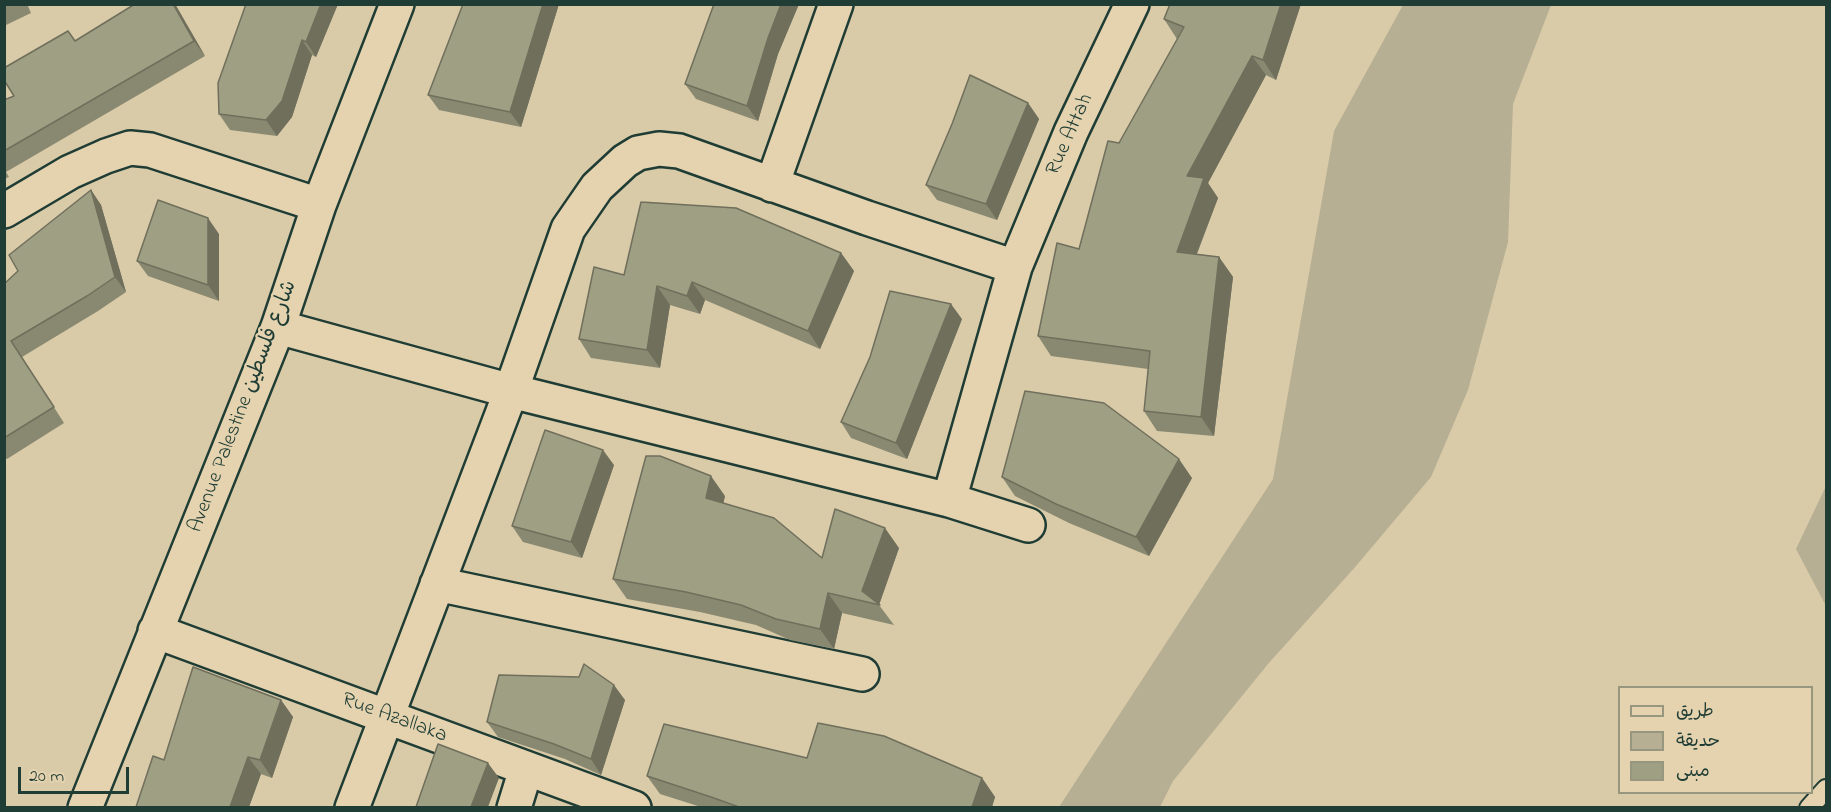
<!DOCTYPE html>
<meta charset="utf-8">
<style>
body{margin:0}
#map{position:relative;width:1831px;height:812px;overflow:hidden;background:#d9caa8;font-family:"Indie Flower","Playpen Sans Arabic",sans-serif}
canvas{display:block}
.frame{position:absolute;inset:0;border:6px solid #1f3d34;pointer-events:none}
.legend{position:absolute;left:1618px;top:686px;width:195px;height:108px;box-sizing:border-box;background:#e5d3b0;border:2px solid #96977e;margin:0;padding:8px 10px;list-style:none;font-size:18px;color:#1f3d34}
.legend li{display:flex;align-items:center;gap:12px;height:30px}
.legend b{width:30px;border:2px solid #96977e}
.scale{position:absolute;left:18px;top:767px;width:111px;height:27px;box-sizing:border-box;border:3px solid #1f3d34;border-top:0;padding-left:8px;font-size:18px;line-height:21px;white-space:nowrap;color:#1f3d34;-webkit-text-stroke:4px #e5d3b0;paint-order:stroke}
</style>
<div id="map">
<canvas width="1831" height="812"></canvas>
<div class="frame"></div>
<ul class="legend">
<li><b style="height:8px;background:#e5d3b0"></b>طريق</li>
<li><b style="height:16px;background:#b6af93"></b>حديقة</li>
<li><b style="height:16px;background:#9f9f84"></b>مبنى</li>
</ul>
<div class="scale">20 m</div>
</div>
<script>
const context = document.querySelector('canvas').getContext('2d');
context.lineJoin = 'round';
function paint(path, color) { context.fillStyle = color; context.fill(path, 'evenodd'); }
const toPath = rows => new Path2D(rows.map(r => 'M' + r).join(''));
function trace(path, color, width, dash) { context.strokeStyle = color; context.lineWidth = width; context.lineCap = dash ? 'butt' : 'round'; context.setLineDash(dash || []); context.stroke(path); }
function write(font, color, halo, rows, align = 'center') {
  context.font = font + ' "Indie Flower","Playpen Sans Arabic",sans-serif'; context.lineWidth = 4.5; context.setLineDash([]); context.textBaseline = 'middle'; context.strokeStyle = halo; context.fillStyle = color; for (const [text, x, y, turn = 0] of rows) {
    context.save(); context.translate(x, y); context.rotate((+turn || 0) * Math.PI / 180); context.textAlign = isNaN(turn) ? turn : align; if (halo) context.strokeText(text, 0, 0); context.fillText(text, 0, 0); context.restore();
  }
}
const green = toPath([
 [1403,5,1551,5,1513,104,1508,242,1468,390,1431,477,1356,566,1268,664,1173,781,1160,807,1059,807,1273,479,1334,131],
 [1826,486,1826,606,1796,549]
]);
const lane = toPath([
 [1809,808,1826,789]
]);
const street = toPath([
 [772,185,836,4],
 [4,211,70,172,106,156,130,148,150,150,319,205],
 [278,327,511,391,949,500,1028,525],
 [949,500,1015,267,1071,132,1132,4],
 [437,584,862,674],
 [155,631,634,808],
 [85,808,278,327,319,205,397,4],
 [352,808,511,391,568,229,597,187,625,161,638,153,659,149,679,151,867,218,1015,267],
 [514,808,526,769]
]);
const wall = toPath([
 [4,4,27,4,31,13,4,26],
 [135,4,175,4,205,56,6,172,9,177,4,179,4,100,14,96,75,41],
 [246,4,338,4,316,57,312,55,292,117,277,136,230,130,219,114],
 [463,4,559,4,521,127,439,110,428,95],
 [714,4,799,4,778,54,758,121,696,99,685,84],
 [1170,4,1301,4,1276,80,1266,75,1208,183,1218,198,1197,254,1219,257,1233,277,1214,436,1157,431,1144,411,1148,369,1051,356,1038,336,1079,249,1119,143,1177,39,1164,19],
 [1028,103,1039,119,997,220,937,200,926,185],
 [91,190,101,205,126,292,98,311,22,357,64,423,7,459,4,456,4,284,18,271],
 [219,234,219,301,148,276,137,261],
 [841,253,854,271,820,349,705,300,700,314,670,305,660,368,591,358,579,339,624,275],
 [962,319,907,459,851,438,841,422],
 [614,465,582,558,523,542,512,526],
 [1002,477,1192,478,1149,556,1069,523,1015,496],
 [725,496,723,503,822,558,899,548,879,605,894,625,842,613,834,649,790,640,756,625,700,612,627,599,613,579],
 [579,677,625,700,601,775,565,759,498,737,487,722],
 [281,700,293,717,272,778,261,774,249,807,136,807,164,760],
 [807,758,982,778,995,797,992,807,701,807,660,794,647,776]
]);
const shadedWall = toPath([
 [173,4,175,4,205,56,194,41],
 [321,4,338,4,316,57,306,42],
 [543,4,559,4,521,127,510,112],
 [781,4,799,4,778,54,758,121,747,106,768,38],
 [1281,4,1301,4,1276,80,1263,60],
 [302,40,312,55,292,117,277,136,266,120],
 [1252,56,1266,75,1208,183,1218,198,1190,271,1177,252,1187,176],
 [1028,103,1039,119,997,220,986,204],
 [91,190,101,205,126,292,115,277],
 [208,218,219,234,219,301,208,285],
 [841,253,854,271,820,349,808,331],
 [1219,257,1233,277,1214,436,1201,417],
 [692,282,705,300,700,314,687,296],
 [657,286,670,305,660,368,647,350],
 [951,304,962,319,907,459,896,443],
 [603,450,614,465,582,558,571,542],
 [1179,459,1192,478,1149,556,1136,537],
 [711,476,725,496,720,518,706,498],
 [885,528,899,548,879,605,862,591],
 [828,593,842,613,834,649,820,629],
 [614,685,625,700,601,775,591,759],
 [281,700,293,717,272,778,260,760],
 [248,757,261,774,249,807,230,807],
 [488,763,499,778,488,807,471,807],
 [982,778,995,797,992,807,972,807]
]);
const building = toPath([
 [135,4,173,4,194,41,4,151,4,100,14,96,4,80,4,68,68,31,75,41,135,4],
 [246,4,321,4,306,42,302,40,282,101,266,120,219,114,218,83,246,4],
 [463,4,543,4,510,112,428,95,463,4],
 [714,4,781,4,768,38,747,106,685,84,714,4],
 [1170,4,1281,4,1263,60,1252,56,1187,176,1204,178,1177,252,1219,257,1201,417,1144,411,1150,351,1038,336,1057,243,1079,249,1108,141,1119,143,1184,27,1164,19,1170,4],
 [970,75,1028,103,986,204,926,185,952,124,970,75],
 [91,190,115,277,87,296,11,341,54,407,4,438,4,284,18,271,9,255,91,190],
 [158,200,208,218,208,285,137,261,158,200],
 [641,202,736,208,841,253,808,331,692,282,687,296,657,286,647,350,579,339,594,267,624,275,641,202],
 [890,291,951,304,896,443,841,422,870,357,890,291],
 [1025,391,1104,403,1179,459,1136,537,1056,504,1002,477,1025,391],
 [545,430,603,450,571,542,512,526,545,430],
 [646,456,660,456,711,476,706,498,774,518,822,558,835,509,885,528,862,591,880,605,828,593,820,629,776,619,741,605,686,592,613,579,646,456],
 [584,664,614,685,591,759,554,744,487,722,499,675,579,677,584,664],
 [193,667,281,700,260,760,248,757,230,807,136,807,153,756,164,760,193,667],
 [818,723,884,736,982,778,972,807,739,807,711,797,647,776,664,724,807,758,818,723],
 [438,744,488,763,471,807,416,807,438,744]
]);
const streetNames = [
 ["Rue Attah",1071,135,-66],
 ["Avenue Palestine شارع فلسطين",244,407,-69],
 ["Rue Azallaka",394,719,20]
];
paint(green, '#b6af93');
trace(lane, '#1f3d34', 22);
trace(street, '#1f3d34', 38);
trace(lane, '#e5d3b0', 18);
trace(street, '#e5d3b0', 33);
paint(wall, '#898972');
paint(shadedWall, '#6f6f5c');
paint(building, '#9f9f84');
trace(building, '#6f6f5c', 1.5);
write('21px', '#1f3d34', '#e5d3b0', streetNames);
</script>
